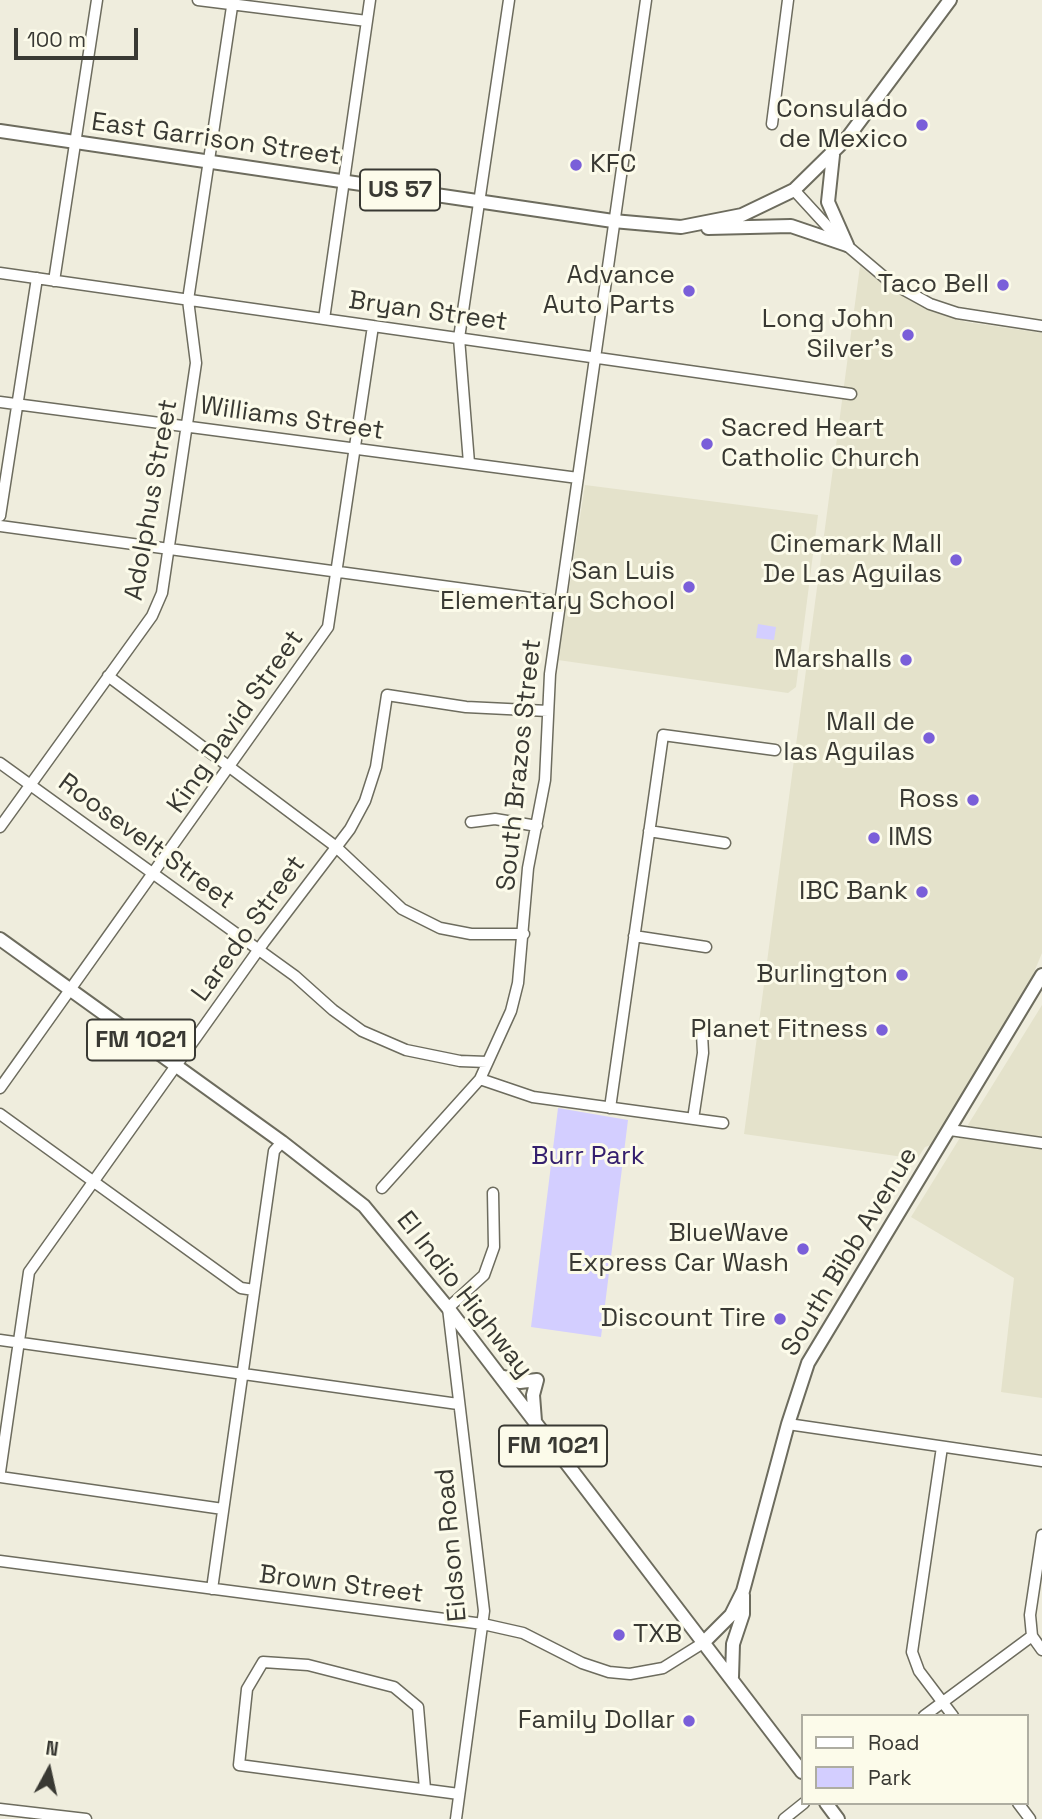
<!DOCTYPE html>
<style>
body{margin:0}
#map{position:relative;width:1042px;height:1819px;overflow:hidden;background:#efeddd;font-family:"Space Grotesk",sans-serif}
canvas{display:block}
.legend{position:absolute;left:801px;top:1714px;width:228px;height:91px;box-sizing:border-box;background:#fcfbea;border:2px solid #aeada1;margin:0;padding:9px 12px;list-style:none;font-size:21px;color:#393933}
.legend li{display:flex;align-items:center;gap:14px;height:35px}
.legend b{width:35px;border:2px solid #aeada1}
.north{position:absolute;left:14px;top:1735px;width:70px;height:70px;-webkit-text-stroke:5px #fcfbea;paint-order:stroke;rotate:8deg;font-size:19px;font-weight:700;line-height:28px;text-align:center;color:#393933}
.north::after{content:'';display:block;margin:auto;width:24px;height:32px;background:#393933;clip-path:polygon(50% 0,100% 100%,50% 72%,0 100%)}
.scale{position:absolute;left:14px;top:28px;width:124px;height:32px;box-sizing:border-box;border:4px solid #393933;border-top:0;padding-left:9px;font-size:21px;line-height:24px;white-space:nowrap;color:#393933;-webkit-text-stroke:5px #fcfbea;paint-order:stroke}
</style>
<div id="map">
<canvas width="1042" height="1819"></canvas>
<ul class="legend">
<li><b style="height:9px;background:#fff"></b>Road</li>
<li><b style="height:19px;background:#d3ceff"></b>Park</li>
</ul>
<div class="north">N</div>
<div class="scale">100 m</div>
</div>
<script>
const context = document.querySelector('canvas').getContext('2d');
context.lineJoin = 'round';
function paint(path, color) { context.fillStyle = color; context.fill(path, 'evenodd'); }
const toPath = rows => new Path2D(rows.map(r => 'M' + r).join(''));
function trace(path, color, width, dash) { context.strokeStyle = color; context.lineWidth = width; context.lineCap = dash ? 'butt' : 'round'; context.setLineDash(dash || []); context.stroke(path); }
function write(font, color, halo, rows, align = 'center') {
  context.font = font + ' "Space Grotesk",sans-serif'; context.lineWidth = 6; context.setLineDash([]); context.textBaseline = 'middle'; context.strokeStyle = halo; context.fillStyle = color; for (const [text, x, y, turn = 0] of rows) {
    context.save(); context.translate(x, y); context.rotate((+turn || 0) * Math.PI / 180); context.textAlign = isNaN(turn) ? turn : align; if (halo) context.strokeText(text, 0, 0); context.fillText(text, 0, 0); context.restore();
  }
}
const built = toPath([
 [860,266,885,286,933,312,966,322,1042,333,1042,953,1032,977,931,1145,925,1147,917,1159,744,1134],
 [585,485,818,515,796,687,788,693,558,660],
 [1042,1005,1042,1398,1001,1392,1014,1278,911,1217]
]);
const green = toPath([
 [758,624,776,627,774,640,756,638],
 [558,1108,628,1120,601,1337,531,1327]
]);
const minor = toPath([
 [198,0,367,21],
 [772,124,788,0],
 [794,190,838,238,890,282,930,304,957,313,1042,326],
 [0,273,851,394],
 [54,281,97,0],
 [324,319,370,0],
 [0,402,578,478],
 [469,463,459,338,509,0],
 [0,516,37,278],
 [0,526,560,602],
 [108,676,335,846,402,909,440,928,471,934,524,934],
 [0,763,295,976,333,1010,362,1031,406,1050,460,1061,487,1062],
 [471,822,495,819,537,826],
 [0,827,152,616,162,593,196,363,188,300,233,0],
 [649,831,725,843],
 [634,936,706,947],
 [480,1079,533,1097,723,1123],
 [0,1088,328,627,373,326],
 [610,1108,663,735,775,750],
 [0,1114,241,1288,254,1290],
 [693,1119,703,1053,702,1034],
 [950,1130,1042,1143],
 [382,1188,480,1079,511,1011,518,983,528,868,545,780,550,674,646,0],
 [0,1340,458,1404],
 [788,1424,1042,1461],
 [942,1447,912,1652,919,1671,953,1716],
 [0,1472,29,1272,264,942,350,829,365,801,376,767,387,695,466,707,548,711],
 [0,1477,223,1509],
 [0,1561,483,1624,523,1633,582,1663,609,1672,630,1674,663,1668,703,1643],
 [212,1589,274,1151,282,1142],
 [1032,1636,1042,1650],
 [924,1716,1032,1636,1030,1615,1042,1535],
 [425,1789,418,1707,394,1687,308,1665,263,1662,247,1689,239,1765,459,1794],
 [1018,1803,1030,1819],
 [0,1809,86,1819],
 [456,1819,484,1611,448,1308,484,1275,494,1247,493,1193],
 [784,1819,804,1803]
]);
const major = toPath([
 [0,131,613,221,681,227,742,215,794,190,848,137,950,0],
 [833,155,828,202,847,245],
 [708,228,791,226,847,245],
 [0,939,282,1142,364,1206,448,1308,802,1772],
 [500,1376,520,1382,537,1380,533,1395,535,1421],
 [703,1643,731,1615,743,1591,788,1424,808,1363,1042,975],
 [732,1677,733,1644,743,1614,743,1595],
 [826,1803,838,1819]
]);
const markers = [
 [922,125,7,"#7a5fd9"],
 [576,165,7,"#7a5fd9"],
 [1003,285,7,"#7a5fd9"],
 [689,291,7,"#7a5fd9"],
 [908,335,7,"#7a5fd9"],
 [707,444,7,"#7a5fd9"],
 [956,560,7,"#7a5fd9"],
 [689,587,7,"#7a5fd9"],
 [906,660,7,"#7a5fd9"],
 [929,738,7,"#7a5fd9"],
 [973,800,7,"#7a5fd9"],
 [874,838,7,"#7a5fd9"],
 [922,892,7,"#7a5fd9"],
 [902,975,7,"#7a5fd9"],
 [882,1030,7,"#7a5fd9"],
 [803,1249,7,"#7a5fd9"],
 [780,1319,7,"#7a5fd9"],
 [619,1635,7,"#7a5fd9"],
 [689,1721,7,"#7a5fd9"]
];
const shields = [
 [400,190,80],
 [141,1040,108],
 [553,1446,108]
];
const shieldNames = [
 ["US 57",400,190],
 ["FM 1021",141,1040],
 ["FM 1021",553,1446]
];
const poiNames = [
 ["Consulado",908,110],
 ["de Mexico",908,140],
 ["KFC",590,165,"left"],
 ["Advance",675,276],
 ["Auto Parts",675,306],
 ["Taco Bell",989,285],
 ["Long John",894,320],
 ["Silver's",894,350],
 ["Sacred Heart",721,429,"left"],
 ["Catholic Church",721,459,"left"],
 ["Cinemark Mall",942,545],
 ["De Las Aguilas",942,575],
 ["San Luis",675,572],
 ["Elementary School",675,602],
 ["Marshalls",892,660],
 ["Mall de",915,723],
 ["las Aguilas",915,753],
 ["Ross",959,800],
 ["IMS",888,838,"left"],
 ["IBC Bank",908,892],
 ["Burlington",888,975],
 ["Planet Fitness",868,1030],
 ["BlueWave",789,1234],
 ["Express Car Wash",789,1264],
 ["Discount Tire",766,1319],
 ["TXB",633,1635,"left"],
 ["Family Dollar",675,1721]
];
const streetNames = [
 ["East Garrison Street",216,140,8],
 ["Bryan Street",428,312,8],
 ["Williams Street",292,419,8],
 ["Adolphus Street",152,500,-80],
 ["King David Street",236,722,-55],
 ["South Brazos Street",520,765,-84],
 ["Roosevelt Street",146,842,36],
 ["Laredo Street",249,929,-54],
 ["South Bibb Avenue",850,1252,-59],
 ["El Indio Highway",464,1295,52],
 ["Eidson Road",452,1545,-95],
 ["Brown Street",341,1585,7]
];
const parkNames = [
 ["Burr Park",588,1157]
];
paint(built, '#e4e2cb');
paint(green, '#d3ceff');
trace(minor, '#6d6c5e', 13);
trace(major, '#6d6c5e', 16);
trace(minor, '#fff', 10);
trace(major, '#fff', 12);
for (const [x, y, r, color] of markers) { const dot = new Path2D(); dot.arc(x, y, r, 0, 2 * Math.PI); context.fillStyle = color; context.fill(dot); trace(dot, '#fcfbea', 2.5); }
for (const [x, y, w] of shields) { const box = new Path2D(); box.roundRect(x - w / 2, y - 20.5, w, 41, 5); context.fillStyle = '#fcfbea'; context.fill(box); trace(box, '#393933', 2); }
write('bold 24px', '#393933', null, shieldNames);
write('26px', '#393933', '#fcfbea', poiNames, 'right');
write('26px', '#393933', '#fcfbea', streetNames);
write('26px', '#35206e', '#fcfbea', parkNames);
</script>
